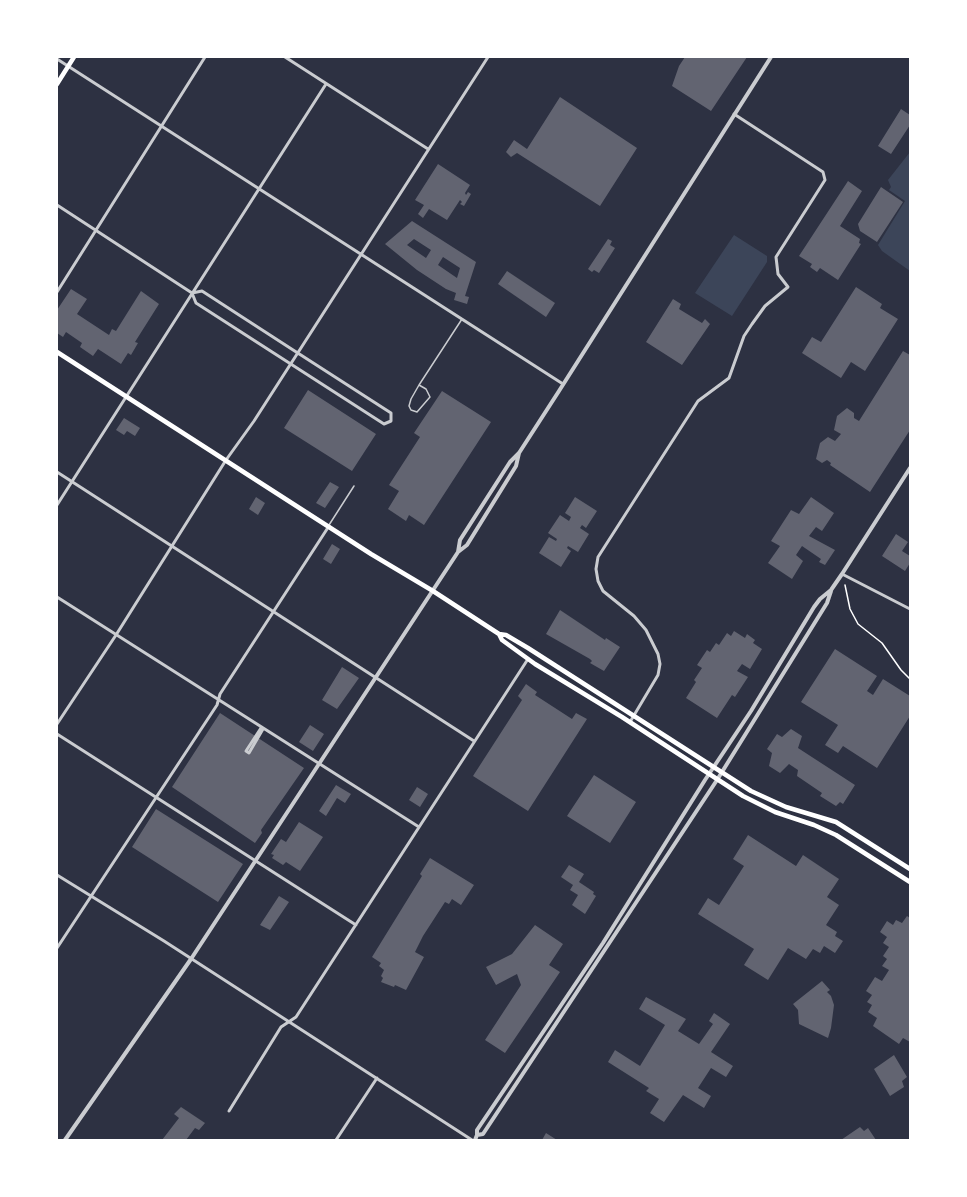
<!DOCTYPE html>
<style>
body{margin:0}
#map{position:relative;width:967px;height:1197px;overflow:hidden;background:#2d3142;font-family:Jost,sans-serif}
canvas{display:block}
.frame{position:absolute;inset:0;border:58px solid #fff;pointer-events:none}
</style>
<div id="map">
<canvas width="967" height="1197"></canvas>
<div class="frame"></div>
</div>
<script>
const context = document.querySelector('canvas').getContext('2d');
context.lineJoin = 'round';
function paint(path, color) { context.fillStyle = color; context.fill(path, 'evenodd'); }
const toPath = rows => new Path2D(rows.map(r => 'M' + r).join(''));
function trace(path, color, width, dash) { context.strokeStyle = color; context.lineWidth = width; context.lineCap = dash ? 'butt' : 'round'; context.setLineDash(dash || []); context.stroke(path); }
const green = toPath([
 [910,152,910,271,882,251,878,245,905,201,889,190,891,187,888,180],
 [734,235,767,256,767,262,732,316,695,293]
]);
const building = toPath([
 [685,57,747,57,711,111,672,86,679,66],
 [560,97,637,148,600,206,517,153,511,157,506,152,514,140,527,149],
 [901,109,910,115,910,125,891,154,878,146],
 [438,164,470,185,465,193,466,195,468,192,471,194,464,206,460,204,462,202,460,200,447,220,429,209,423,218,418,214,424,205,415,200],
 [848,181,862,191,840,226,860,239,859,243,861,244,838,280,820,268,817,272,810,267,812,264,799,256],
 [881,187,903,202,877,242,860,231,858,224],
 [412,221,476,262,465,296,469,297,467,304,454,300,456,293,446,289,417,270,385,244],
 [414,239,431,250,426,258,407,245],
 [443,257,460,268,457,278,438,265],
 [608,239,612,241,610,245,615,248,599,273,594,270,592,272,588,269],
 [507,271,555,303,546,317,498,284],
 [856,287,882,304,880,308,898,319,865,371,851,362,841,378,802,353,812,337,821,342],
 [71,289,87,299,77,314,109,335,112,329,116,331,141,291,159,304,135,342,138,343,131,355,128,353,121,364,98,349,93,356,80,347,82,343,66,332,63,337,57,333,57,310],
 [673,299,681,304,679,309,702,323,705,319,710,324,682,365,646,342],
 [903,351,910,355,910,430,870,492,830,465,831,463,827,460,822,463,816,459,820,443,828,437,835,441,841,434,834,430,837,416,847,408,854,413,854,418,859,421],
 [308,390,376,434,352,471,284,428],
 [442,391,491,422,424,525,409,515,406,521,388,509,399,491,389,485,420,437,414,433],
 [124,418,140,428,135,436,127,431,124,435,116,430],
 [330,482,339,487,325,508,316,503],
 [256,497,265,503,258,515,249,509],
 [575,497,597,511,586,528,582,525,580,528,589,534,578,552,568,546,567,548,571,551,561,567,539,553,549,537,556,541,557,539,548,533,560,515,569,521,571,517,565,513],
 [811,497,834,513,822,531,816,527,809,536,835,550,825,565,819,562,821,559,802,546,796,555,803,561,792,579,768,563,780,546,771,541,791,510,799,514],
 [896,534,908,542,902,551,910,556,910,563,905,571,882,556],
 [332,544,340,549,331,564,323,559],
 [560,610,605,640,606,638,620,647,604,671,590,663,592,661,590,659,546,634],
 [734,631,745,638,747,634,755,640,753,643,762,649,750,669,742,664,737,671,748,677,735,697,732,695,717,718,686,698,696,682,694,680,702,668,697,665,707,650,710,652,716,643,719,645,727,633,731,636],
 [835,649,877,676,867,691,873,695,883,679,910,696,910,716,877,768,843,746,838,753,825,745,838,725,801,702],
 [342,667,359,678,337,709,322,700],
 [526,684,537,692,535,695,572,719,576,713,587,719,528,811,473,776,522,700,518,696],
 [220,713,304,768,261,830,262,833,255,843,172,787],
 [310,725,324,734,313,751,299,742],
 [791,729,802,736,798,748,855,785,843,804,840,802,836,806,820,796,822,793,797,776,798,770,789,764,780,773,769,766,772,753,767,749,777,734,782,737],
 [594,775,636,802,610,843,567,816],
 [336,785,351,794,345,803,337,798,326,816,319,811],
 [417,787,428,794,420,807,409,800],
 [156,809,243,864,218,902,132,847],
 [299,822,323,837,300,871,286,862,283,865,272,858,274,855,271,854,281,839,286,842],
 [748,835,796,866,803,855,839,879,827,897,839,905,826,925,837,932,835,936,843,941,835,953,824,946,820,953,813,949,806,959,788,948,768,980,744,965,754,949,698,914,708,898,719,905,744,866,733,859],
 [430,858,474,885,461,905,452,899,449,904,445,902,423,936,415,952,424,957,406,990,395,985,394,987,381,982,383,978,381,976,384,970,379,966,381,963,372,957,422,876,420,874],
 [569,865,584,874,579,882,594,892,593,894,596,896,585,914,572,905,578,895,570,890,573,885,561,877],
 [279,896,289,902,270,930,260,925],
 [907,916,910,918,910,1042,903,1038,899,1044,873,1026,877,1018,868,1012,872,1005,867,1002,872,995,866,991,875,977,882,981,889,970,882,966,887,959,883,956,889,947,883,943,887,937,880,932,887,921,893,925,896,920,902,923],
 [535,925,563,944,549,965,560,972,505,1053,485,1040,521,985,517,974,496,985,486,967,512,954],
 [822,981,830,990,827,992,831,996,834,1005,831,1028,828,1038,799,1024,798,1010,793,1004],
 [646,997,686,1019,678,1031,699,1044,713,1024,709,1021,714,1013,730,1024,711,1052,733,1066,726,1077,711,1068,698,1088,711,1096,704,1108,683,1095,664,1122,650,1113,659,1099,646,1091,649,1088,608,1062,615,1050,640,1066,665,1025,639,1009],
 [894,1055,907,1077,902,1081,904,1087,890,1096,874,1069],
 [181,1107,205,1123,199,1130,195,1128,186,1140,162,1140,179,1118,174,1114],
 [860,1127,864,1131,868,1128,876,1140,841,1140],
 [546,1133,557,1140,542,1140]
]);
const path = toPath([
 [845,585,850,609,858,624,882,643,901,670,910,679]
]);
const service = toPath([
 [419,385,426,389,430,397,417,412,411,410,409,406,411,399,419,385,462,319],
 [329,525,354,486]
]);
const minor = toPath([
 [285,57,428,149],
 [57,59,563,384],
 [57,205,192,293,196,303,384,424,391,421,391,413,290,348,202,291,192,293],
 [57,292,205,57],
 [57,472,474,741],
 [57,505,326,84],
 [842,574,910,609],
 [57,597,419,827],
 [630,722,658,675,660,664,658,654,646,630,634,616,603,591,598,581,596,569,598,557,698,401,729,378,744,336,752,324,765,306,788,287,778,274,776,257,825,180,823,172,734,114],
 [57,724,116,635,226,460,254,421,488,57],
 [261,728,246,751,249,753,263,729],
 [57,734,356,925],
 [57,875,164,941,472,1140],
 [57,948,217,705,220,694,329,526],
 [229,1111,281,1027,296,1017,528,659],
 [336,1140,377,1078]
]);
const tertiary = toPath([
 [458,552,460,540,510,462,519,453,559,391,771,57],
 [477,1135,483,1134,717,780,827,603,831,591],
 [65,1140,191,959,458,552,467,545,516,466,519,453],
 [475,1140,477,1135,477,1130,603,943,705,780,751,711,814,607,820,599,831,590,842,574,910,468]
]);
const secondary = toPath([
 [57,84,74,57],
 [57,352,371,554,433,591,499,634,502,640,535,664,622,717,743,796,775,812,814,825,836,835,910,882],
 [499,634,506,635,528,648,751,791,786,807,836,822,910,869]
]);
paint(green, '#3c4559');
paint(building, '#626471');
trace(path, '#fff', 1.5);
trace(service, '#caccd0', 1.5);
trace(minor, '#caccd0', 3);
trace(tertiary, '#caccd0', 4);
trace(secondary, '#fff', 4.5);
</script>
